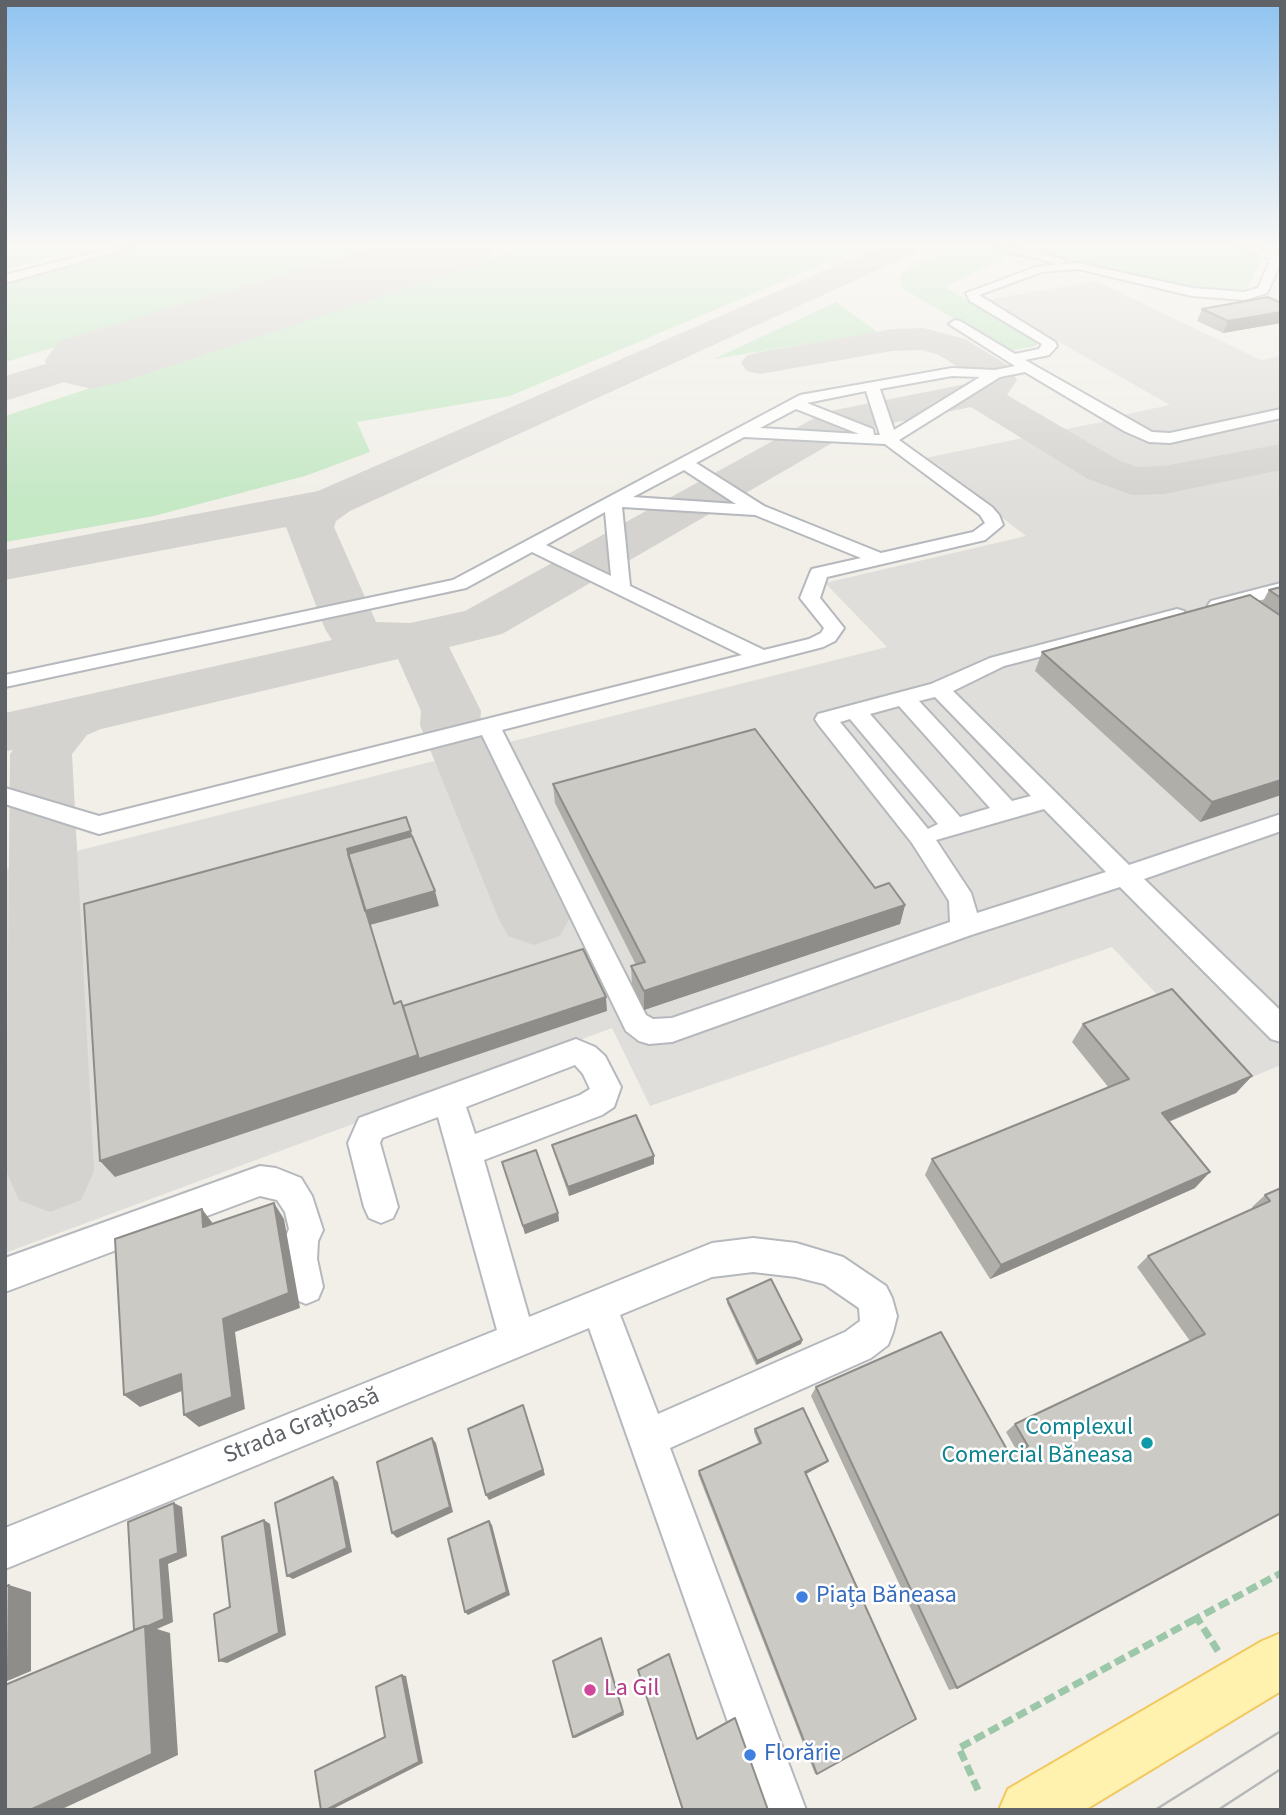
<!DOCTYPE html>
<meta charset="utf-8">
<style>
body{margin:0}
#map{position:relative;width:1286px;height:1815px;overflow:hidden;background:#f1efe8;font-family:"Source Sans 3",sans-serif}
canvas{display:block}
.frame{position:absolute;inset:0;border:7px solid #5f6368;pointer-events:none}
</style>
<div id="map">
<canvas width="1286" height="1815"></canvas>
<div class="frame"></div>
</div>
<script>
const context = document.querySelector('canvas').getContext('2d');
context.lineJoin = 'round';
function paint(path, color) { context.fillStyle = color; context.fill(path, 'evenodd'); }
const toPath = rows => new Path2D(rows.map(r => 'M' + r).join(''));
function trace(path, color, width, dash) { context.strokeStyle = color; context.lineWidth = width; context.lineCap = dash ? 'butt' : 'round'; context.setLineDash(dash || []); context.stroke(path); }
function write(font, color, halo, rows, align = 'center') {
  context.font = font + ' "Source Sans 3",sans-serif'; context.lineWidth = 5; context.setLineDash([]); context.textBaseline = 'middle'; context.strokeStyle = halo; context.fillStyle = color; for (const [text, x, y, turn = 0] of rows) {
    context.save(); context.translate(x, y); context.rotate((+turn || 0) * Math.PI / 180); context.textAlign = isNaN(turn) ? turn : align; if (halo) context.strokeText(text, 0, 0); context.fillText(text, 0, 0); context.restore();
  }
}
const industrial = toPath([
 [1096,281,1261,360,1281,356,1281,1065,1240,1082,1112,947,650,1106,612,1028,5,1253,5,869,887,647,825,583,1026,536,925,458,1106,421,1127,434,1140,431,1118,416,1170,405,985,300]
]);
const green = toPath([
 [5,247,94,247,5,269],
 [146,247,391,247,5,362,5,282],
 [520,247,864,247,510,396,357,422,370,452,305,476,154,516,5,542,5,416],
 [954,247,987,247,1050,262,1007,256,945,287,1035,339,1038,343,1036,346,1009,351,902,288,900,279,903,271],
 [1010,247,1236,247,1255,254,1262,260,1247,288,1229,292,1196,289],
 [836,302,878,332,714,359]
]);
const taxiway = toPath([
 [879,247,919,247,915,253,350,511,336,521,334,527,376,622,410,623,465,611,825,412,966,384,977,379,939,355,922,350,892,351,760,374,747,371,741,363,747,355,760,352,892,329,924,328,965,339,1009,366,1017,380,1007,395,1120,461,1137,467,1164,466,1281,444,1281,470,1164,494,1132,495,1088,479,971,407,853,431,502,634,449,647,481,711,480,725,570,917,560,936,534,945,508,936,498,917,420,725,421,711,398,659,101,729,87,735,72,754,94,1171,81,1200,50,1212,19,1200,6,1171,10,754,13,750,5,751,5,713,332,640,325,629,286,527,5,580,5,550,318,491,879,247],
 [92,350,105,353,111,361,105,369,5,401,5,376,92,350]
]);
const runway = toPath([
 [376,247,494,247,483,263,125,381,92,389,59,381,45,361,59,341,376,247]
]);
const path = toPath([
 [1218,1651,1197,1618,1281,1573],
 [978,1790,959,1748,1197,1618]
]);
const minor = toPath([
 [116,247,134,247,5,283,5,275,116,247],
 [993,247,1012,247,1063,259,1065,261,1062,264,1078,263,1192,288,1244,292,1258,288,1271,259,1239,247,1255,247,1281,255,1281,263,1267,293,1245,300,1192,296,1078,269,1042,272,979,295,1055,342,1057,346,1049,355,1025,360,1152,432,1170,433,1281,409,1281,418,1170,443,1149,442,1124,431,1025,372,1000,377,899,440,992,507,999,515,1003,525,985,540,827,577,820,598,844,628,835,641,823,647,502,730,646,1015,653,1019,672,1018,950,922,949,901,912,843,818,724,815,719,818,714,931,684,990,658,1177,609,1184,611,1187,615,1184,619,1004,666,953,691,1129,865,1281,814,1281,831,1144,879,1281,1011,1281,1042,1271,1039,1120,887,971,935,672,1042,649,1044,639,1041,626,1031,482,735,99,834,5,804,5,788,99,816,742,655,532,552,466,588,5,687,5,675,453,580,800,395,952,368,995,370,1015,366,949,324,955,320,960,321,1015,354,1039,349,1042,344,970,301,966,293,1036,267,1058,264,993,247],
 [952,376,980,377,894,430,880,389,952,376],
 [866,391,880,435,874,435,873,429,807,403,866,391],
 [796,409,859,434,760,428,796,409],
 [744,437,885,444,980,515,985,523,973,532,881,553,764,506,696,463,744,437],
 [684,470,736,504,633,497,684,470],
 [622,507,755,515,861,558,812,569,810,573,800,598,824,628,821,633,809,639,764,650,630,586,622,507],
 [605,512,611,576,546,545,605,512],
 [935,697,1031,796,1012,801,919,701,935,697],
 [899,706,990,808,960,817,870,714,899,706],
 [850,719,938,824,928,829,840,722,850,719],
 [1044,809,1106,872,977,913,971,893,936,840,1044,809],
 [1281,583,1281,595,1218,611,1208,605,1211,601,1281,583],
 [576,1039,595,1047,605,1056,621,1087,614,1107,602,1115,484,1160,529,1317,712,1243,753,1238,796,1243,843,1257,886,1286,892,1298,897,1316,893,1332,888,1345,871,1358,670,1448,806,1810,759,1810,589,1328,5,1569,5,1528,497,1330,438,1117,382,1138,380,1143,398,1207,393,1218,381,1223,369,1218,364,1207,348,1143,359,1118,576,1039],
 [575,1065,583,1074,590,1089,580,1095,475,1134,466,1107,575,1065],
 [753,1272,796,1277,824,1284,859,1308,860,1321,845,1332,658,1414,620,1315,712,1277,753,1272],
 [260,1166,276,1168,301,1178,312,1196,323,1230,318,1241,317,1259,323,1287,318,1299,306,1304,294,1299,283,1259,284,1241,289,1229,285,1212,277,1200,260,1196,5,1292,5,1258,260,1166]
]);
const major = toPath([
 [1281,1633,1281,1691,1085,1810,999,1810,1008,1789,1262,1641,1281,1633]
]);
const tram = toPath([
 [1155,1810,1281,1731],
 [1218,1810,1281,1769]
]);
const wall = toPath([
 [1281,303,1281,323,1223,333,1197,321,1202,309],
 [1281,587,1281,795,1200,822,1035,671,1042,652,1262,603,1269,590],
 [553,784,875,888,905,905,900,924,644,1010,632,985,631,966,636,965,555,803],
 [1083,1024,1252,1076,1236,1093,1169,1122,1195,1188,990,1279,925,1175,932,1159,1109,1088,1072,1042],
 [552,1145,654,1156,654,1164,569,1196,554,1153],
 [502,1162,558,1213,559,1221,525,1234],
 [1281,1188,1281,1513,957,1688,949,1690,811,1396,816,1387,1010,1455,1017,1451,1006,1432,1015,1424,1190,1341,1137,1267,1148,1256,1253,1209,1252,1207,1265,1195],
 [727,1299,802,1340,801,1344,756,1365,727,1303],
 [755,1429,828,1461,826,1463,806,1474,817,1774,815,1774,698,1474,699,1471,759,1444,754,1432],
 [638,1670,697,1739,768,1810,682,1810]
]);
const shadedWall = toPath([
 [1281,312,1281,323,1223,333,1228,321],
 [1281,780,1281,795,1200,822,1212,802],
 [411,831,416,851,435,891,439,906,370,925,347,849],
 [905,905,900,924,644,1010,644,991],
 [606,997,607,1011,115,1177,100,1161,418,1055],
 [1252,1076,1236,1093,1148,1130,1162,1113],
 [654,1156,654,1164,569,1196,568,1187],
 [1210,1172,1195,1188,990,1279,1001,1265],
 [274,1203,284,1219,300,1308,235,1332,245,1409,199,1427,184,1415,223,1319],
 [202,1209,214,1225,203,1227],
 [558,1213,559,1221,525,1234,523,1226],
 [802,1340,801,1344,756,1365,757,1361],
 [181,1374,195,1386,140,1407,124,1395],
 [525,1411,545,1475,489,1500,486,1495],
 [432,1438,436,1443,453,1512,397,1538,392,1533],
 [828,1461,826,1463,804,1475,805,1472],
 [333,1477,338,1482,352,1552,293,1579,287,1576],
 [174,1503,182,1507,187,1556,168,1564,173,1622,157,1629,170,1633,178,1755,60,1810,30,1810,144,1635,160,1560],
 [264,1520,270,1524,286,1635,227,1663,219,1661],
 [489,1521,492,1525,510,1595,468,1615,465,1612],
 [9,1585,31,1592,31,1671,5,1682],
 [601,1638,624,1715,575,1738,573,1737],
 [402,1675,406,1676,423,1763,331,1810,326,1810,419,1762]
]);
const building = toPath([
 [1268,297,1281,303,1281,312,1228,321,1202,309,1268,297],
 [1281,587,1281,598,1269,590,1281,587],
 [1250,595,1281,616,1281,780,1212,802,1042,652,1250,595],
 [755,729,875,888,889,883,905,905,644,991,631,966,645,962,553,784,755,729],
 [406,817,411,831,347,849,394,1004,401,1001,418,1055,100,1161,84,904,406,817],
 [412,836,435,891,365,911,348,854,412,836],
 [583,949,606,997,419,1059,403,1006,583,949],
 [1172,989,1252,1076,1162,1113,1210,1172,1001,1265,932,1159,1129,1079,1083,1024,1172,989],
 [636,1115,654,1156,568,1187,552,1145,636,1115],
 [536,1150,558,1213,523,1226,502,1162,536,1150],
 [1281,1188,1281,1513,957,1688,816,1387,941,1332,1010,1455,1028,1446,1015,1424,1205,1334,1148,1256,1270,1201,1265,1195,1281,1188],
 [274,1203,289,1293,223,1319,232,1397,184,1415,181,1374,124,1395,115,1239,202,1209,203,1227,274,1203],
 [771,1279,802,1340,757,1361,727,1299,771,1279],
 [523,1405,543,1470,486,1495,468,1429,523,1405],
 [803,1408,828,1461,805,1472,916,1719,817,1774,699,1471,761,1443,755,1429,803,1408],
 [432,1438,450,1507,392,1533,377,1462,432,1438],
 [333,1477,347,1548,287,1576,275,1503,333,1477],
 [174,1503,178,1553,160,1560,164,1619,148,1626,145,1626,134,1630,128,1522,174,1503],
 [264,1520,279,1633,219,1661,214,1614,230,1607,222,1537,264,1520],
 [489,1521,507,1592,465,1612,448,1539,489,1521],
 [9,1585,8,1667,5,1668,5,1587,9,1585],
 [145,1626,152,1754,30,1810,5,1810,5,1685,145,1626],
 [601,1638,623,1712,573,1737,553,1661,601,1638],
 [669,1654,697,1739,735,1718,768,1810,683,1810,638,1670,669,1654],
 [402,1675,419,1762,326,1810,321,1810,315,1771,385,1737,376,1687,402,1675]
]);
const markers = [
 [1147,1443,7,"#0f9aa8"],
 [802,1597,7,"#3f7fe0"],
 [590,1690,7,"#d1479c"],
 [750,1755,7,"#3f7fe0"]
];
const nearStreetnames = [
 ["Strada Grațioasă",302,1427,-22]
];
const nearCulturenames = [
 ["Complexul",1133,1429],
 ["Comercial Băneasa",1133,1457]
];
const nearShopnames = [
 ["Piața Băneasa",816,1597],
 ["Florărie",764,1755]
];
const nearHotelnames = [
 ["La Gil",604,1690]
];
paint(industrial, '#e0deda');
paint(green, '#c5e8c5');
paint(taxiway, '#d4d3d0');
paint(runway, '#d4d3d0');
trace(minor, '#b5b8bc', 4);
trace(major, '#f2c960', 4);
trace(path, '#9cc7a9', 7, [11, 5]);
paint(minor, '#fff');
paint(major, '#fff2af');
trace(tram, '#b6b7b8', 2.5);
paint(wall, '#afaea9');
paint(shadedWall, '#8f8d8a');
paint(building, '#cccac5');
trace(building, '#8f8d8a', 2);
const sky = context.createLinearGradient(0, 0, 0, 501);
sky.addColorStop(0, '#8fc3f1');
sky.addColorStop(0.49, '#f9f8f5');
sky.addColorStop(1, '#f9f8f500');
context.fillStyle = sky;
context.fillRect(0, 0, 1286, 501);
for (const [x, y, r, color] of markers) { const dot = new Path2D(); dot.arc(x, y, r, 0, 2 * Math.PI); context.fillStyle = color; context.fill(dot); trace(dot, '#fff', 2.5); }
write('24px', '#5f6368', '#fff', nearStreetnames);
write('24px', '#0d838f', '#fff', nearCulturenames, 'right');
write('24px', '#366cbe', '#fff', nearShopnames, 'left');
write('24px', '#b23c85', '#fff', nearHotelnames, 'left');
</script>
